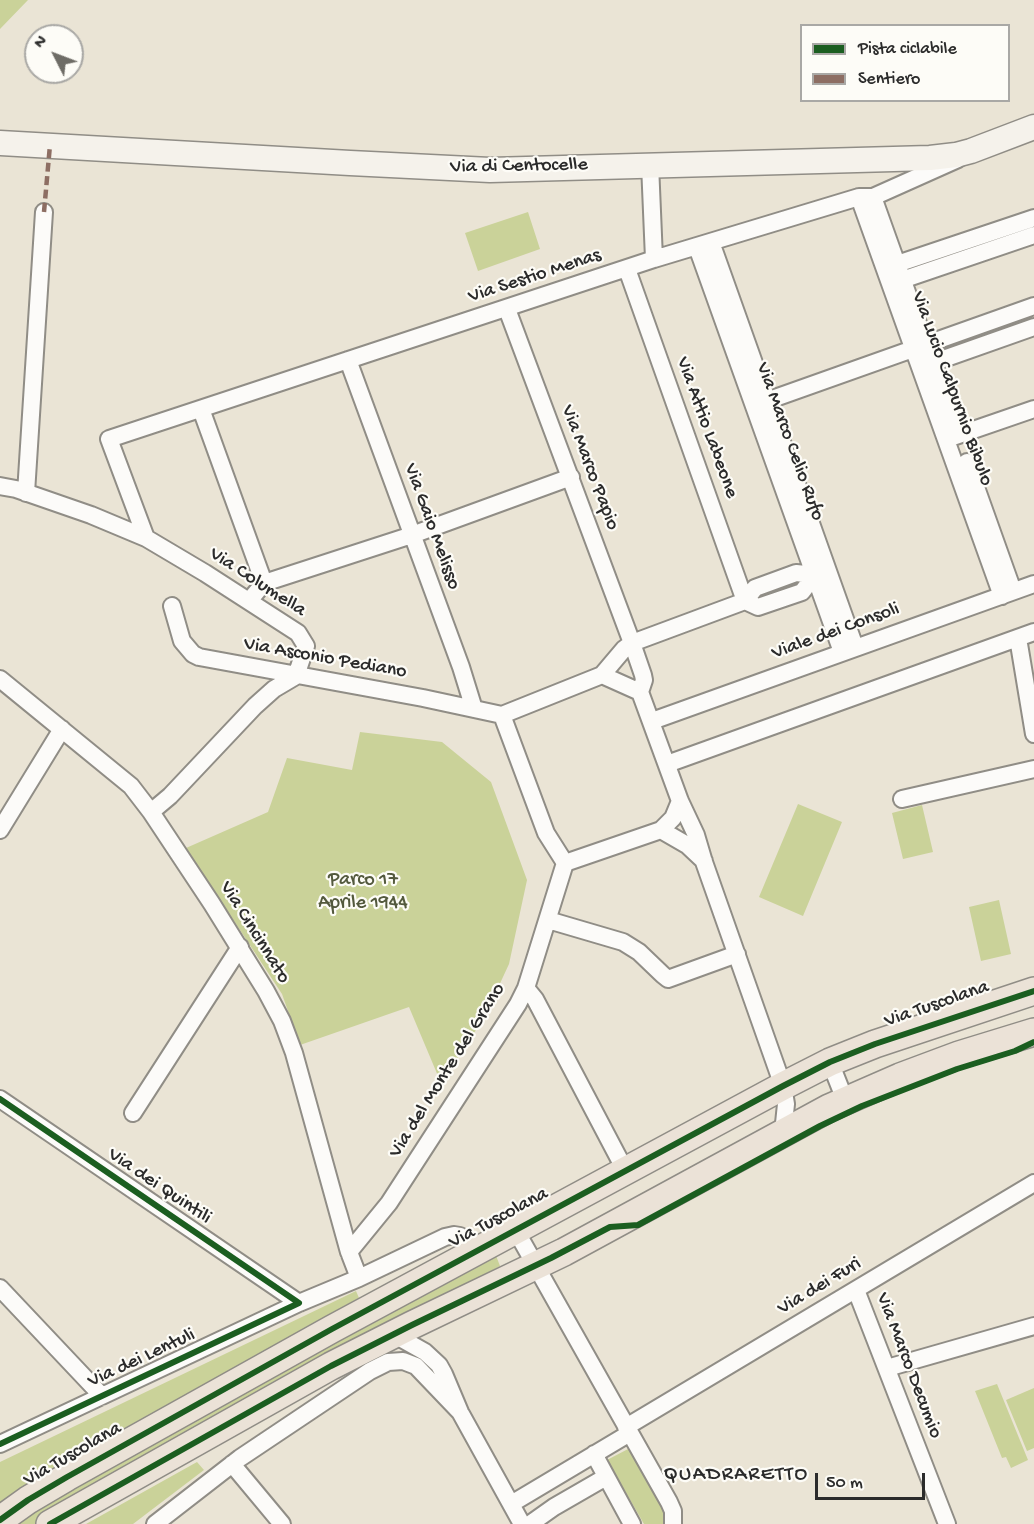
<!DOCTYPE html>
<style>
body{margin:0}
#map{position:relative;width:1034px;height:1524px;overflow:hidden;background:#eae4d5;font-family:"Gochi Hand",sans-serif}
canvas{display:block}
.legend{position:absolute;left:800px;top:24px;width:210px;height:78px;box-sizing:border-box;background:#fdfcf7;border:2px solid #a9a8a5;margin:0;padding:8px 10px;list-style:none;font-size:18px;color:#2b2b2b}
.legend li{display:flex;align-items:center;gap:12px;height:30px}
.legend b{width:30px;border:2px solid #a9a8a5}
.north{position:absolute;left:24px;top:24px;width:60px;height:60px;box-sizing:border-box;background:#fdfcf7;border:2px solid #a9a8a5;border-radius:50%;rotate:312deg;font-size:16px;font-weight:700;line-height:24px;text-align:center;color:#2b2b2b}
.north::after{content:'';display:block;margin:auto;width:21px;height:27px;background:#6e6c66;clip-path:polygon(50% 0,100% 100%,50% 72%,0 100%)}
.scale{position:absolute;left:815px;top:1473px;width:110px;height:27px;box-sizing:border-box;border:3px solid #2b2b2b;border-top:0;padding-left:8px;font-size:18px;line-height:21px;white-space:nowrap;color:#2b2b2b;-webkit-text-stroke:4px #fdfcf7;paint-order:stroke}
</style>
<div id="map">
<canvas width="1034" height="1524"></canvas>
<ul class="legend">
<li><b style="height:8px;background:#1b5e20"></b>Pista ciclabile</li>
<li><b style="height:8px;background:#8d6e63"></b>Sentiero</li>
</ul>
<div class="north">N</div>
<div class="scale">50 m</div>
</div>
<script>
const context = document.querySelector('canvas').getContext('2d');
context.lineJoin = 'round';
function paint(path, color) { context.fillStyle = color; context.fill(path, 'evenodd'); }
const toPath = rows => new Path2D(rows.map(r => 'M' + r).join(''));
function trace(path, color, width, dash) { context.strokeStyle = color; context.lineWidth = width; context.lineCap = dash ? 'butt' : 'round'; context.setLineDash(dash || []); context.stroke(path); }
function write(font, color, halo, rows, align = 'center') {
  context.font = font + ' "Gochi Hand",sans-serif'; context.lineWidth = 4.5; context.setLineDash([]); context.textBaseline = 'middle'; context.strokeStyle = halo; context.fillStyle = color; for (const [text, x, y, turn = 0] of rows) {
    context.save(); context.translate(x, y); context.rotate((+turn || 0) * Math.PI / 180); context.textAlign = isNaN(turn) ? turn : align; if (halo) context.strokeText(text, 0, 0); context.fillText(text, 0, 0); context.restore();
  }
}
const green = toPath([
 [0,0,28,0,0,29],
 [528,212,540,249,478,271,465,233],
 [360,732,442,742,491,782,527,880,509,964,484,1018,441,1083,409,1007,300,1045,282,994,186,848,268,812,287,758,352,770],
 [798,804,842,822,803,916,759,897],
 [922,805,933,852,903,859,892,813],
 [999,900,1011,954,981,961,969,907],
 [495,1253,500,1266,52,1513,36,1524,9,1524],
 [356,1291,359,1298,48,1472,0,1503,0,1462],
 [997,1384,1028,1460,1011,1468,1006,1457,1002,1458,975,1391],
 [1034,1388,1034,1448,1027,1451,1006,1400],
 [630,1448,666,1516,666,1524,644,1524,607,1460],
 [197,1462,204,1470,133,1524,86,1524]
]);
const street = toPath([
 [650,164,654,259],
 [859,197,1002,596],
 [873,197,958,435],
 [711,242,855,647],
 [697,247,842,652],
 [897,264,1034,218],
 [627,269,745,601],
 [902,280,1034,235],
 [507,309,632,643,745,601,758,607,802,592,815,575],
 [348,360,461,667,474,709],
 [932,363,1034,327],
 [758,404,1034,306],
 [201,409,264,583],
 [947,439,1034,409],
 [967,462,1013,591],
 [0,486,16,489,91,515,146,538,205,573,298,633,306,646,296,676,274,689,255,706,170,796,151,812],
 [26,493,44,212],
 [146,538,109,439,654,259,859,197,873,197,958,159],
 [249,601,264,583,412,535,571,477],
 [745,601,755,588,796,573,815,575,821,573],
 [172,606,182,641,193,654,199,657,423,698,502,715],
 [1018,638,1034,734],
 [602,675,624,649,632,643,643,675,644,680,640,692],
 [0,679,131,786,151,812,212,904,266,991,282,1021,294,1053,349,1252,359,1278],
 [502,715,602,675,640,692,680,801,696,835,704,862,783,1086,786,1104,783,1133],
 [502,715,546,833,565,863],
 [652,721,1034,584],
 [667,764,1034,632],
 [902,799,1034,769],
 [0,830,62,729],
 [661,830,687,845,704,861],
 [565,863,661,830,673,818,680,801],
 [548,920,623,942,639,952,663,975,668,979,737,954],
 [526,988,535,999,625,1170],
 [830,1062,845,1100],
 [0,1099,299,1303],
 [133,1113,240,947],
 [515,1229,669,1502,673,1511,673,1524],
 [349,1252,389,1203,518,1004,526,988,565,863],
 [0,1288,102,1396],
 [856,1290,947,1524],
 [393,1334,425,1352,439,1365,444,1374,460,1412,522,1524],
 [887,1368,1034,1326],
 [626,1427,1034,1183],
 [0,1444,299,1303,359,1278,445,1237,454,1235,460,1236,476,1249],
 [594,1454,632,1524],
 [232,1464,282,1524],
 [511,1504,630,1433],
 [155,1524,240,1458,370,1371,388,1362,403,1361,416,1366,460,1412],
 [530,1524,554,1507,606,1477]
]);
const secondary = toPath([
 [0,143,350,163,490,170,930,158,956,155,971,151,1034,127]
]);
const primary = toPath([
 [0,1520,28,1500,67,1477,332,1329,783,1086,830,1062,875,1044,1034,991],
 [50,1524,331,1366,412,1325,564,1252,829,1108,900,1077,959,1055,1034,1032]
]);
const quiet = toPath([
 [44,212,50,145]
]);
const cycleway = toPath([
 [0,1099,299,1303,0,1444],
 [0,1520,28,1500,67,1477,332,1329,783,1086,830,1062,875,1044,1034,991],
 [50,1524,331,1366,412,1325,551,1258,610,1227,638,1225,820,1126,862,1106,957,1069,1015,1051,1034,1042]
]);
const streetNames = [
 ["Via di Centocelle",519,167,-1],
 ["Via Sestio Menas",535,277,-18],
 ["Via Lucio Calpurnio Bibulo",951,389,70],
 ["Via Attio Labeone",706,428,70],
 ["Via Marco Celio Rufo",789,442,70],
 ["Via Marco Papio",589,468,69],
 ["Via Gaio Melisso",431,527,70],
 ["Via Columella",257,583,33],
 ["Viale dei Consoli",836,632,-20],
 ["Via Asconio Pediano",325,659,10],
 ["Via Cincinnato",254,933,58],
 ["Via Tuscolana",937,1005,-19],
 ["Via del Monte del Grano",448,1071,-58],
 ["Via dei Quintili",159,1187,34],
 ["Via Tuscolana",499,1219,-28],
 ["Via dei Furi",820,1287,-31],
 ["Via dei Lentuli",142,1359,-25],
 ["Via Marco Decumio",908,1366,69],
 ["Via Tuscolana",73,1455,-30]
];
const parkNames = [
 ["Parco 17",363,881],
 ["Aprile 1944",363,904]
];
const neighbourhoodNames = [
 ["QUADRARETTO",736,1476]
];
paint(green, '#cad299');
trace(street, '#908d86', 20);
trace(secondary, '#908d86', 27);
trace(primary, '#908d86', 30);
trace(street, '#fcfbf9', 16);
trace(secondary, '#f5f2eb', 24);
trace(primary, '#ebe2d7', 27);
trace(quiet, '#8d6e63', 4.5, [9, 4.5]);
trace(cycleway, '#1b5e20', 6);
write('20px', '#2b2b2b', '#fdfcf7', streetNames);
write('20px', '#53593d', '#fdfcf7', parkNames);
context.letterSpacing = '1.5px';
write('21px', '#2b2b2b', '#fdfcf7', neighbourhoodNames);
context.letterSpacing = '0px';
</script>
